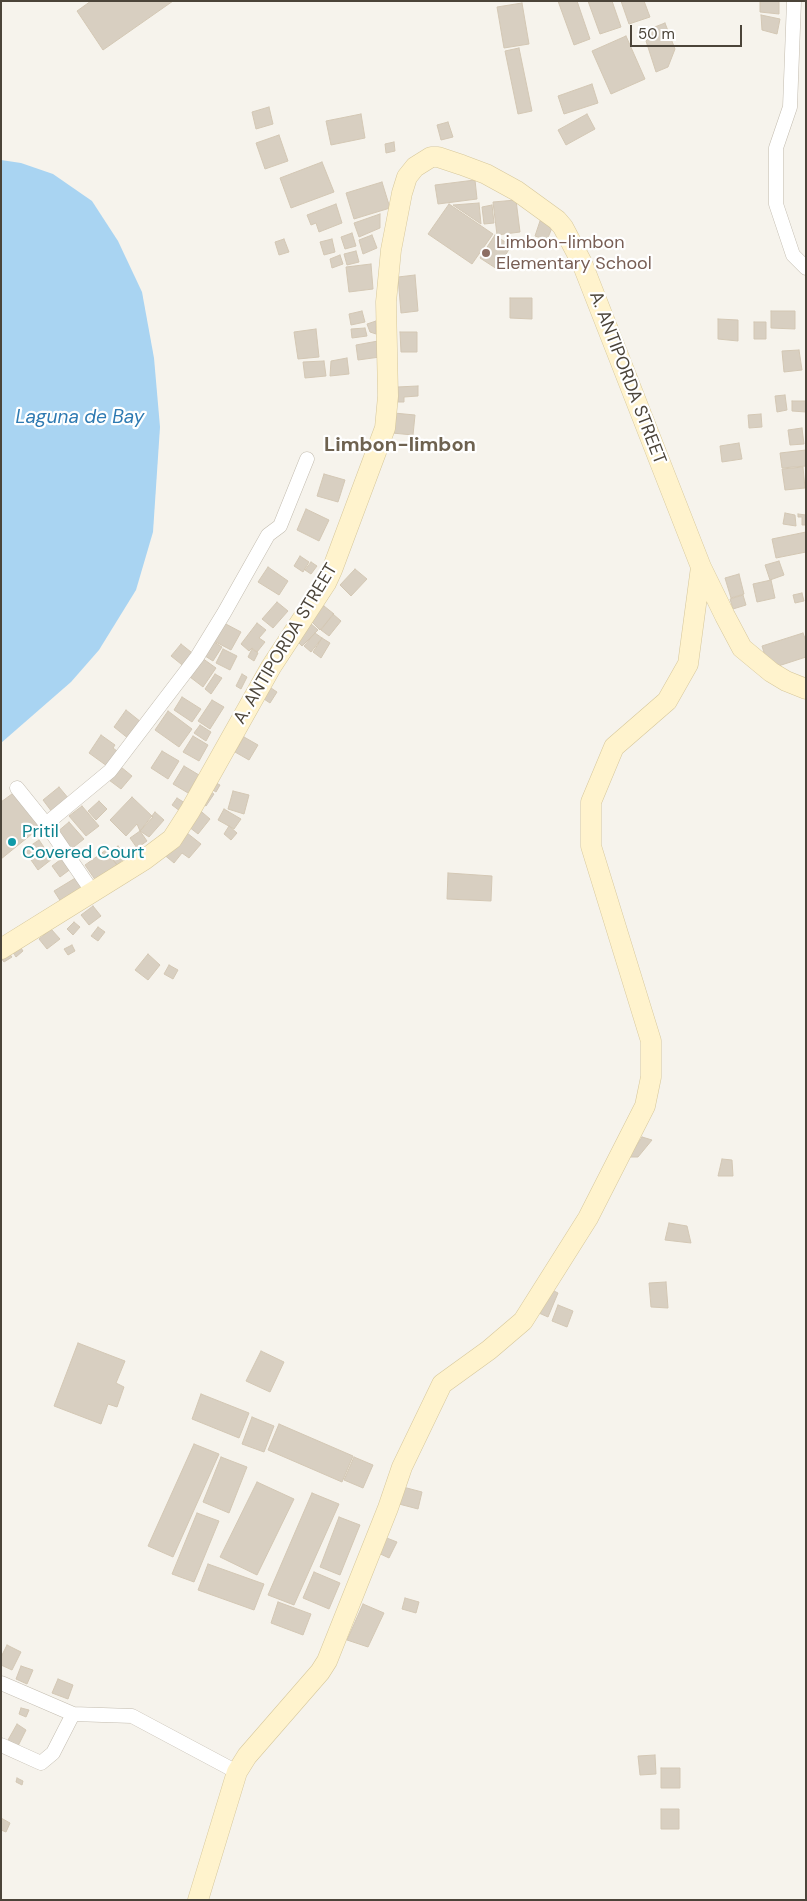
<!DOCTYPE html>
<style>
body{margin:0}
#map{position:relative;width:807px;height:1901px;overflow:hidden;background:#f6f3ec;font-family:"DM Sans",sans-serif}
canvas{display:block}
.frame{position:absolute;inset:0;border:2px solid #4b4439;pointer-events:none}
.scale{position:absolute;left:630px;top:25px;width:112px;height:22px;box-sizing:border-box;border:2px solid #4b4439;border-top:0;padding-left:6px;font-size:15px;line-height:18px;white-space:nowrap;color:#4b4439;-webkit-text-stroke:4px #fff;paint-order:stroke}
</style>
<div id="map">
<canvas width="807" height="1901"></canvas>
<div class="frame"></div>
<div class="scale">50 m</div>
</div>
<script>
const context = document.querySelector('canvas').getContext('2d');
context.lineJoin = 'round';
function paint(path, color) { context.fillStyle = color; context.fill(path, 'evenodd'); }
const toPath = rows => new Path2D(rows.map(r => 'M' + r).join(''));
function trace(path, color, width, dash) { context.strokeStyle = color; context.lineWidth = width; context.lineCap = dash ? 'butt' : 'round'; context.setLineDash(dash || []); context.stroke(path); }
function write(font, color, halo, rows, align = 'center') {
  context.font = font + ' "DM Sans",sans-serif'; context.lineWidth = 4.5; context.setLineDash([]); context.textBaseline = 'middle'; context.strokeStyle = halo; context.fillStyle = color; for (const [text, x, y, turn = 0] of rows) {
    context.save(); context.translate(x, y); context.rotate((+turn || 0) * Math.PI / 180); context.textAlign = isNaN(turn) ? turn : align; if (halo) context.strokeText(text, 0, 0); context.fillText(text, 0, 0); context.restore();
  }
}
const water = toPath([
 [1,160,21,163,53,174,92,201,118,241,142,292,154,358,160,427,153,532,136,590,99,650,71,682,1,743]
]);
const building = toPath([
 [91,1,173,1,103,50,77,11,91,1],
 [558,1,577,1,590,39,574,45,558,1],
 [588,1,612,1,621,27,600,34,588,1],
 [621,1,644,1,650,17,629,24,621,1],
 [760,1,779,1,779,14,760,12,760,1],
 [522,3,529,44,504,48,497,7,522,3],
 [761,15,780,19,777,34,762,30,761,15],
 [665,23,675,49,668,67,656,72,646,41,649,38,647,30,665,23],
 [626,36,645,79,611,94,592,51,626,36],
 [519,48,532,111,518,114,505,51,519,48],
 [592,84,598,103,564,114,558,96,592,84],
 [269,107,273,124,256,129,252,112,269,107],
 [361,114,365,138,331,145,326,121,361,114],
 [587,114,595,129,566,145,558,130,587,114],
 [448,122,453,137,441,140,437,125,448,122],
 [279,135,288,161,265,169,256,143,279,135],
 [394,142,395,151,386,153,385,144,394,142],
 [322,162,334,192,291,208,280,178,322,162],
 [475,180,477,199,438,204,435,185,475,180],
 [382,182,390,208,354,219,346,193,382,182],
 [516,200,520,232,497,235,493,202,516,200],
 [479,203,481,224,453,205,479,203],
 [336,204,342,223,319,232,316,223,311,225,307,215,336,204],
 [449,204,493,234,472,264,428,234,449,204],
 [492,205,494,223,484,224,482,207,492,205],
 [380,214,380,228,359,237,354,223,380,214],
 [541,218,554,223,547,240,535,236,541,218],
 [352,233,356,246,345,249,341,237,352,233],
 [372,235,377,248,363,254,359,240,372,235],
 [495,235,511,246,497,269,480,258,495,235],
 [284,239,289,252,279,255,275,242,284,239],
 [332,239,335,252,324,255,320,242,332,239],
 [356,251,359,262,347,265,344,254,356,251],
 [340,255,343,264,332,268,330,259,340,255],
 [371,264,373,289,349,292,346,267,371,264],
 [415,275,418,311,401,313,398,277,415,275],
 [510,298,532,298,532,319,510,318,510,298],
 [362,311,365,322,351,325,349,314,362,311],
 [771,311,795,311,795,329,771,328,771,311],
 [718,319,738,320,738,341,718,339,718,319],
 [376,321,376,334,370,332,367,324,376,321],
 [754,322,766,322,766,339,754,339,754,322],
 [365,328,367,336,352,338,351,329,365,328],
 [316,329,319,357,298,359,294,332,316,329],
 [400,332,417,332,417,352,401,352,400,332],
 [378,341,380,357,358,360,356,345,378,341],
 [799,350,802,370,784,372,782,351,799,350],
 [347,358,349,374,330,376,331,361,347,358],
 [324,361,326,376,305,378,303,362,324,361],
 [418,386,418,396,404,397,404,402,398,402,397,387,418,386],
 [785,395,787,410,777,412,775,396,785,395],
 [792,401,806,401,806,412,792,411,792,401],
 [394,413,415,415,413,435,392,433,394,413],
 [761,414,762,427,749,428,748,415,761,414],
 [802,428,804,444,790,445,788,430,802,428],
 [739,443,742,459,722,462,720,446,739,443],
 [806,450,806,466,782,468,780,453,806,450],
 [803,467,805,488,785,490,782,469,803,467],
 [324,474,345,480,338,502,317,496,324,474],
 [306,509,329,520,319,541,297,530,306,509],
 [785,513,795,515,796,526,783,524,785,513],
 [798,514,806,515,806,525,802,525,802,517,798,517,798,514],
 [806,532,806,552,776,558,772,539,806,532],
 [300,556,309,562,303,572,294,566,300,556],
 [779,561,784,575,770,580,765,565,779,561],
 [311,562,317,566,311,574,305,570,311,562],
 [268,567,288,581,279,595,258,582,268,567],
 [355,569,367,579,351,596,340,585,355,569],
 [739,574,744,594,731,598,725,578,739,574],
 [771,580,775,598,757,602,753,584,771,580],
 [802,593,804,601,795,603,793,595,802,593],
 [743,595,746,605,733,609,730,599,743,595],
 [277,602,288,611,273,628,262,619,277,602],
 [324,606,334,614,320,630,311,621,324,606],
 [333,614,341,621,329,636,321,630,333,614],
 [222,622,241,632,231,650,212,640,222,622],
 [309,622,318,630,302,646,294,638,309,622],
 [257,623,266,630,259,638,265,642,257,652,252,648,249,651,241,644,257,623],
 [315,633,322,638,311,652,304,646,315,633],
 [803,633,806,641,806,657,769,669,762,646,803,633],
 [322,638,330,643,321,658,313,652,322,638],
 [211,640,222,647,213,661,202,654,211,640],
 [181,644,196,656,186,668,171,656,181,644],
 [223,649,237,656,230,670,216,663,223,649],
 [252,649,258,653,254,661,248,657,252,649],
 [202,658,216,668,203,687,190,677,202,658],
 [215,674,222,678,211,694,205,689,215,674],
 [242,674,247,677,241,689,236,686,242,674],
 [268,686,277,692,270,703,261,697,268,686],
 [182,697,201,709,192,722,174,710,182,697],
 [212,700,224,707,210,729,198,721,212,700],
 [126,710,141,722,129,739,114,727,126,710],
 [168,711,192,729,179,747,155,730,168,711],
 [200,725,211,732,206,741,194,733,200,725],
 [101,735,115,745,113,748,117,751,107,766,89,753,101,735],
 [193,736,208,745,199,761,183,752,193,736],
 [244,737,258,745,249,760,235,752,244,737],
 [162,751,179,761,168,779,151,768,162,751],
 [184,766,199,775,188,793,173,784,184,766],
 [121,767,132,776,121,789,109,780,121,767],
 [214,782,220,785,216,792,204,785,214,782],
 [59,787,69,799,52,812,43,800,59,787],
 [205,788,214,794,206,806,197,800,205,788],
 [16,791,43,825,1,859,1,802,16,791],
 [233,791,249,795,244,814,228,809,233,791],
 [132,797,153,817,140,831,137,824,126,836,110,820,132,797],
 [177,798,185,803,180,811,172,805,177,798],
 [99,801,107,809,96,820,88,811,99,801],
 [82,806,99,826,86,836,69,816,82,806],
 [196,807,210,819,198,834,184,823,196,807],
 [224,809,241,819,234,829,218,820,224,809],
 [155,812,164,820,149,837,140,831,155,812],
 [69,822,84,839,70,850,56,833,69,822],
 [229,826,237,833,231,840,224,834,229,826],
 [182,829,201,844,189,858,182,853,174,863,162,853,182,829],
 [140,831,147,841,137,848,130,838,140,831],
 [39,840,52,859,38,870,24,850,39,840],
 [118,846,126,857,117,865,109,854,118,846],
 [106,850,117,865,96,881,85,865,106,850],
 [64,857,72,868,60,877,52,866,64,857],
 [448,873,492,876,491,901,447,899,448,873],
 [77,877,84,888,61,902,54,891,77,877],
 [93,906,101,916,89,925,81,915,93,906],
 [74,922,80,927,73,935,67,929,74,922],
 [98,927,105,932,98,941,91,936,98,927],
 [51,929,60,939,47,949,39,939,51,929],
 [19,945,23,951,16,957,12,951,19,945],
 [72,945,75,951,68,955,64,949,72,945],
 [7,951,12,957,4,962,1,958,7,951],
 [148,954,160,965,148,980,135,970,148,954],
 [169,965,178,970,173,979,164,974,169,965],
 [642,1137,652,1140,638,1157,629,1157,642,1137],
 [722,1159,732,1160,733,1176,718,1176,722,1159],
 [669,1223,687,1226,691,1243,665,1240,669,1223],
 [666,1282,668,1308,651,1307,649,1283,666,1282],
 [550,1289,558,1293,548,1317,532,1310,550,1289],
 [558,1305,573,1311,567,1327,552,1321,558,1305],
 [78,1343,125,1361,116,1383,124,1387,117,1407,108,1404,101,1424,54,1406,78,1343],
 [261,1351,284,1362,270,1392,246,1381,261,1351],
 [201,1394,249,1413,239,1438,192,1419,201,1394],
 [252,1417,274,1426,264,1452,242,1444,252,1417],
 [279,1424,353,1456,342,1482,268,1450,279,1424],
 [194,1444,219,1454,173,1557,148,1546,194,1444],
 [221,1457,247,1467,229,1513,203,1502,221,1457],
 [354,1457,373,1465,363,1488,344,1480,354,1457],
 [257,1482,294,1499,257,1575,220,1557,257,1482],
 [403,1487,422,1492,418,1509,399,1504,403,1487],
 [312,1493,339,1504,294,1605,268,1595,312,1493],
 [197,1513,219,1521,194,1582,172,1574,197,1513],
 [339,1517,360,1525,340,1575,320,1567,339,1517],
 [379,1535,397,1542,389,1558,372,1550,379,1535],
 [208,1564,264,1584,254,1610,198,1590,208,1564],
 [314,1572,340,1583,329,1609,303,1598,314,1572],
 [405,1598,419,1602,416,1613,402,1609,405,1598],
 [278,1602,311,1614,303,1635,271,1623,278,1602],
 [363,1604,384,1613,368,1647,347,1640,363,1604],
 [7,1645,21,1652,12,1670,1,1665,1,1657,7,1645],
 [21,1666,33,1670,27,1684,16,1679,21,1666],
 [58,1679,73,1685,68,1699,52,1693,58,1679],
 [21,1708,29,1710,26,1717,19,1714,21,1708],
 [17,1724,26,1730,18,1746,8,1740,17,1724],
 [655,1755,656,1774,640,1775,638,1756,655,1755],
 [661,1768,680,1768,680,1788,661,1788,661,1768],
 [17,1778,23,1781,22,1785,16,1782,17,1778],
 [661,1809,679,1809,679,1829,661,1829,661,1809],
 [1,1818,10,1823,6,1832,1,1830,1,1818]
]);
const street = toPath([
 [794,1,790,107,776,148,776,204,793,255,806,268],
 [17,788,46,824,92,891],
 [46,824,110,771,197,657,224,613,268,535,280,526,307,459],
 [1,1683,73,1714,132,1716,237,1772],
 [1,1745,41,1763,53,1753,73,1714]
]);
const secondary = toPath([
 [1,949,144,860,172,839,190,811,271,667,326,583,332,570,385,428,388,396,386,302,391,250,402,193,407,177,415,167,431,157,438,157,462,165,486,174,517,191,557,220,563,227,582,263,701,567,725,616,742,648,771,672,786,681,806,689],
 [198,1900,237,1772,247,1756,320,1672,327,1661,388,1508,402,1467,442,1384,489,1350,523,1321,588,1218,645,1106,651,1077,651,1041,591,846,591,802,614,747,667,701,688,664,701,567]
]);
const markers = [
 [486,253,5,"#8d6e63"],
 [12,842,5,"#0f9aa8"]
];
const educationNames = [
 ["Limbon-limbon",496,243],
 ["Elementary School",496,264]
];
const streetNames = [
 ["A. ANTIPORDA STREET",627,378,69],
 ["A. ANTIPORDA STREET",286,644,-59]
];
const cultureNames = [
 ["Pritil",22,832],
 ["Covered Court",22,853]
];
const waterNames = [
 ["Laguna de Bay",80,418]
];
const quarterNames = [
 ["Limbon-limbon",400,446]
];
paint(water, '#a9d4f2');
paint(building, '#d8cfc1');
trace(building, '#d3c7b4', 1);
trace(street, '#c2bbae', 15);
trace(secondary, '#d6c79b', 21);
trace(street, '#fff', 14);
trace(secondary, '#fff3cd', 20);
for (const [x, y, r, color] of markers) { const dot = new Path2D(); dot.arc(x, y, r, 0, 2 * Math.PI); context.fillStyle = color; context.fill(dot); trace(dot, '#fff', 2); }
write('18px', '#785e54', '#fff', educationNames, 'left');
write('18px', '#4b4439', '#fff', streetNames);
write('18px', '#0d838f', '#fff', cultureNames, 'left');
write('italic 19px', '#2e7ab2', '#fff', waterNames);
write('bold 20px', '#6e6250', '#fff', quarterNames);
</script>
